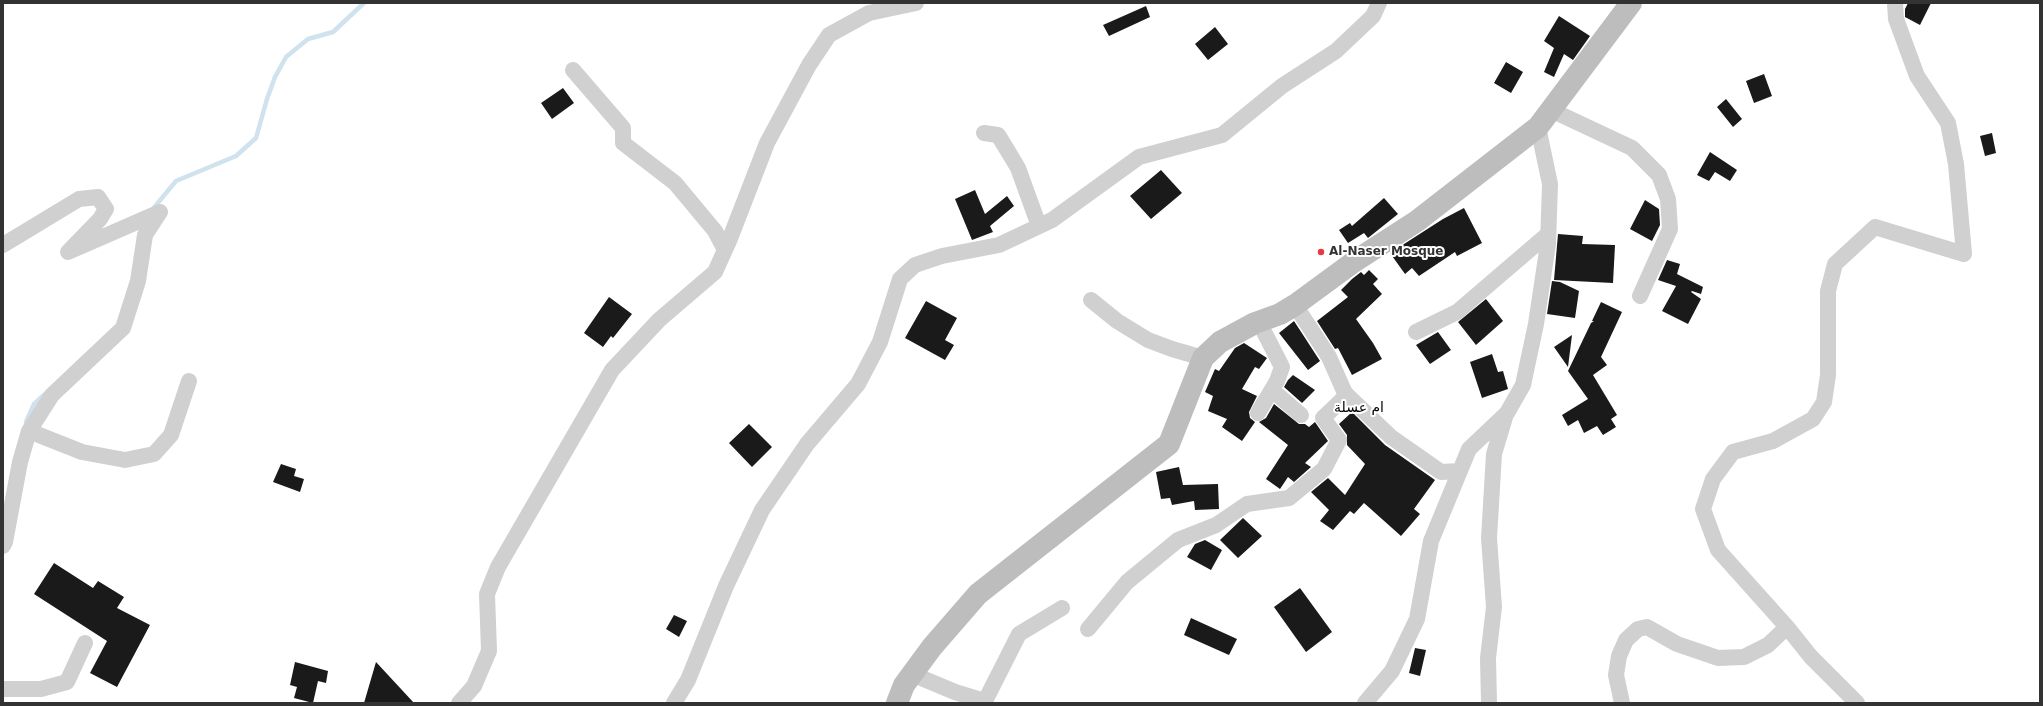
<!DOCTYPE html>
<meta charset="utf-8">
<style>
body{margin:0}
#map{position:relative;width:2043px;height:706px;overflow:hidden;background:#fff;font-family:"DejaVu Sans",sans-serif}
canvas{display:block}
.frame{position:absolute;inset:0;border:4px solid #333;pointer-events:none}
</style>
<div id="map">
<canvas width="2043" height="706"></canvas>
<div class="frame"></div>
</div>
<script>
const context = document.querySelector('canvas').getContext('2d');
context.lineJoin = 'round';
const toPath = rows => new Path2D(rows.map(r => 'M' + r).join(''));
function trace(path, color, width, dash) { context.strokeStyle = color; context.lineWidth = width; context.lineCap = dash ? 'butt' : 'round'; context.setLineDash(dash || []); context.stroke(path); }
function paint(path, color) { context.fillStyle = color; context.fill(path, 'evenodd'); }
function write(font, color, halo, rows, align = 'center') {
  context.font = font + ' "DejaVu Sans","Noto Sans Arabic",sans-serif'; context.lineWidth = 4; context.setLineDash([]); context.textBaseline = 'middle'; context.strokeStyle = halo; context.fillStyle = color; for (const [text, x, y, turn = 0] of rows) {
    context.save(); context.translate(x, y); context.rotate((+turn || 0) * Math.PI / 180); context.textAlign = isNaN(turn) ? turn : align; if (halo) context.strokeText(text, 0, 0); context.fillText(text, 0, 0); context.restore();
  }
}
const stream = toPath([
 [152,210,176,181,236,156,256,138,267,99,275,77,286,57,308,39,333,32,364,3],
 [26,422,34,404,45,394]
]);
const building = toPath([
 [1908,3,1931,3,1920,25,1905,17,1905,9],
 [1146,6,1150,17,1109,36,1103,25],
 [1559,16,1590,36,1573,60,1564,54,1554,77,1544,72,1554,48,1544,41],
 [1215,27,1228,44,1208,60,1195,44],
 [1506,62,1523,72,1511,93,1494,83],
 [1764,74,1772,96,1754,103,1746,81],
 [563,88,574,103,552,119,541,103],
 [1726,99,1742,119,1733,127,1717,107],
 [1992,133,1996,153,1985,156,1980,136],
 [1710,152,1737,170,1730,181,1715,172,1709,181,1697,175],
 [1161,170,1182,193,1151,219,1130,196],
 [975,190,985,214,1007,196,1014,206,990,226,993,232,972,240,955,199],
 [1384,198,1398,214,1368,238,1364,233,1348,243,1339,230,1350,223,1352,226],
 [1645,200,1659,209,1660,225,1652,241,1630,229],
 [1464,208,1482,243,1457,256,1455,252,1419,276,1412,268,1405,274,1390,253,1443,219],
 [1558,234,1583,236,1582,244,1615,245,1613,283,1554,280],
 [1667,260,1680,264,1677,274,1703,287,1701,294,1692,291,1691,292,1701,299,1688,324,1662,311,1676,286,1658,280],
 [1369,270,1378,279,1373,284,1382,294,1356,319,1373,343,1382,359,1352,375,1338,348,1335,349,1317,321,1348,297,1341,290,1352,279,1361,272,1364,275],
 [1552,281,1560,282,1579,291,1575,318,1547,314],
 [609,297,632,314,613,338,611,336,603,347,584,333],
 [1486,299,1503,321,1476,345,1458,322],
 [926,301,957,318,945,340,954,345,945,360,905,338],
 [1601,302,1622,312,1601,357,1607,365,1593,375,1617,415,1611,419,1616,427,1603,435,1597,426,1584,433,1578,420,1568,426,1562,415,1588,399,1568,371,1591,323,1594,321,1592,321],
 [1294,321,1320,361,1308,370,1279,333],
 [1438,332,1451,350,1430,364,1416,345],
 [1572,335,1568,367,1554,347],
 [1244,343,1267,358,1259,369,1255,367,1242,389,1257,396,1249,412,1250,418,1255,422,1242,441,1222,427,1227,419,1208,411,1213,396,1205,392,1215,369,1219,371,1235,348],
 [1492,354,1498,372,1503,371,1508,389,1482,398,1470,362],
 [1293,375,1315,390,1302,403,1284,387,1288,380],
 [1274,404,1299,424,1305,424,1309,427,1315,422,1328,441,1305,463,1311,467,1294,482,1288,477,1280,489,1266,479,1288,445,1259,422,1266,418],
 [1352,412,1385,445,1435,480,1414,509,1420,514,1401,536,1364,503,1354,514,1350,511,1333,530,1320,521,1329,510,1311,492,1328,478,1345,495,1365,464,1347,445,1347,435,1339,424],
 [749,424,772,447,752,467,729,443],
 [281,464,296,469,294,476,304,479,300,492,273,482],
 [1179,467,1183,485,1218,484,1219,509,1195,510,1194,501,1172,505,1170,498,1161,499,1156,472],
 [1243,518,1262,536,1238,558,1220,540],
 [1205,540,1222,550,1211,570,1187,557,1195,544],
 [54,563,93,588,98,581,124,597,117,608,150,625,117,687,90,673,107,641,34,594],
 [1300,588,1332,632,1306,652,1274,607],
 [674,615,687,621,679,637,666,629],
 [1191,618,1237,639,1229,655,1184,635],
 [1415,648,1426,650,1420,676,1409,673],
 [295,662,328,671,326,683,318,681,313,703,294,698,297,687,290,685],
 [376,662,414,703,364,703]
]);
const street = toPath([
 [573,70,623,128,623,143,675,183,715,231,725,250],
 [1551,110,1632,148,1659,175,1668,199,1670,229,1640,296],
 [984,133,998,135,1006,148,1018,168,1039,226],
 [3,245,79,199,98,197,106,209,100,219,68,252,160,212,145,235,138,281,123,328,52,395,29,431,20,462,5,542,3,546],
 [1091,300,1117,321,1148,340,1172,349,1203,358],
 [1295,305,1329,357,1344,391,1347,395,1391,437,1441,472,1460,471],
 [1416,332,1457,312,1548,234],
 [1272,390,1301,415],
 [1258,413,1277,381,1282,367,1259,322],
 [29,431,82,452,125,460,154,454,171,435,189,381],
 [1088,629,1127,582,1178,540,1216,525,1247,504,1289,498,1324,469,1339,440,1323,418,1347,395],
 [912,674,955,692,984,701],
 [3,689,41,689,67,682,85,643],
 [459,703,474,686,489,651,487,594,498,567,612,370,659,320,715,272,729,241,767,143,809,65,829,35,869,13,916,3],
 [674,703,688,680,726,586,762,510,807,444,858,384,880,342,900,279,915,265,942,256,999,245,1052,220,1139,157,1222,135,1282,86,1336,51,1373,16,1379,3],
 [984,703,1019,634,1062,608],
 [1365,703,1392,671,1417,619,1431,541,1469,449,1507,413,1523,385,1536,324,1548,244,1550,184,1538,127],
 [1489,703,1488,658,1494,607,1489,538,1494,454,1506,414],
 [1622,703,1616,675,1619,656,1626,640,1638,629,1647,627,1677,644,1718,658,1744,657,1768,645,1787,627],
 [1857,703,1811,657,1787,627,1718,550,1703,509,1713,479,1733,452,1773,441,1813,419,1824,402,1828,375,1828,291,1835,264,1875,227,1964,254,1956,164,1948,123,1917,76,1896,19,1895,3]
]);
const secondary = toPath([
 [897,703,904,685,932,647,978,594,1169,444,1203,358,1220,342,1255,323,1280,314,1295,305,1355,261,1417,221,1538,127,1631,3]
]);
const markers = [
 [1321,252,4,"#e63946"]
];
const poiNames = [
 ["Al-Naser Mosque",1329,252]
];
const quarterNames = [
 ["ام عسلة",1359,408]
];
trace(stream, '#cfe2ee', 4.5);
paint(building, '#1a1a1a');
trace(street, '#d0d0d0', 16);
trace(secondary, '#bdbdbd', 22);
for (const [x, y, r, color] of markers) { const dot = new Path2D(); dot.arc(x, y, r, 0, 2 * Math.PI); context.fillStyle = color; context.fill(dot); trace(dot, '#fff', 1.5); }
write('bold 12px', '#333', '#fff', poiNames, 'left');
write('14px', '#000', '#fff', quarterNames);
</script>
